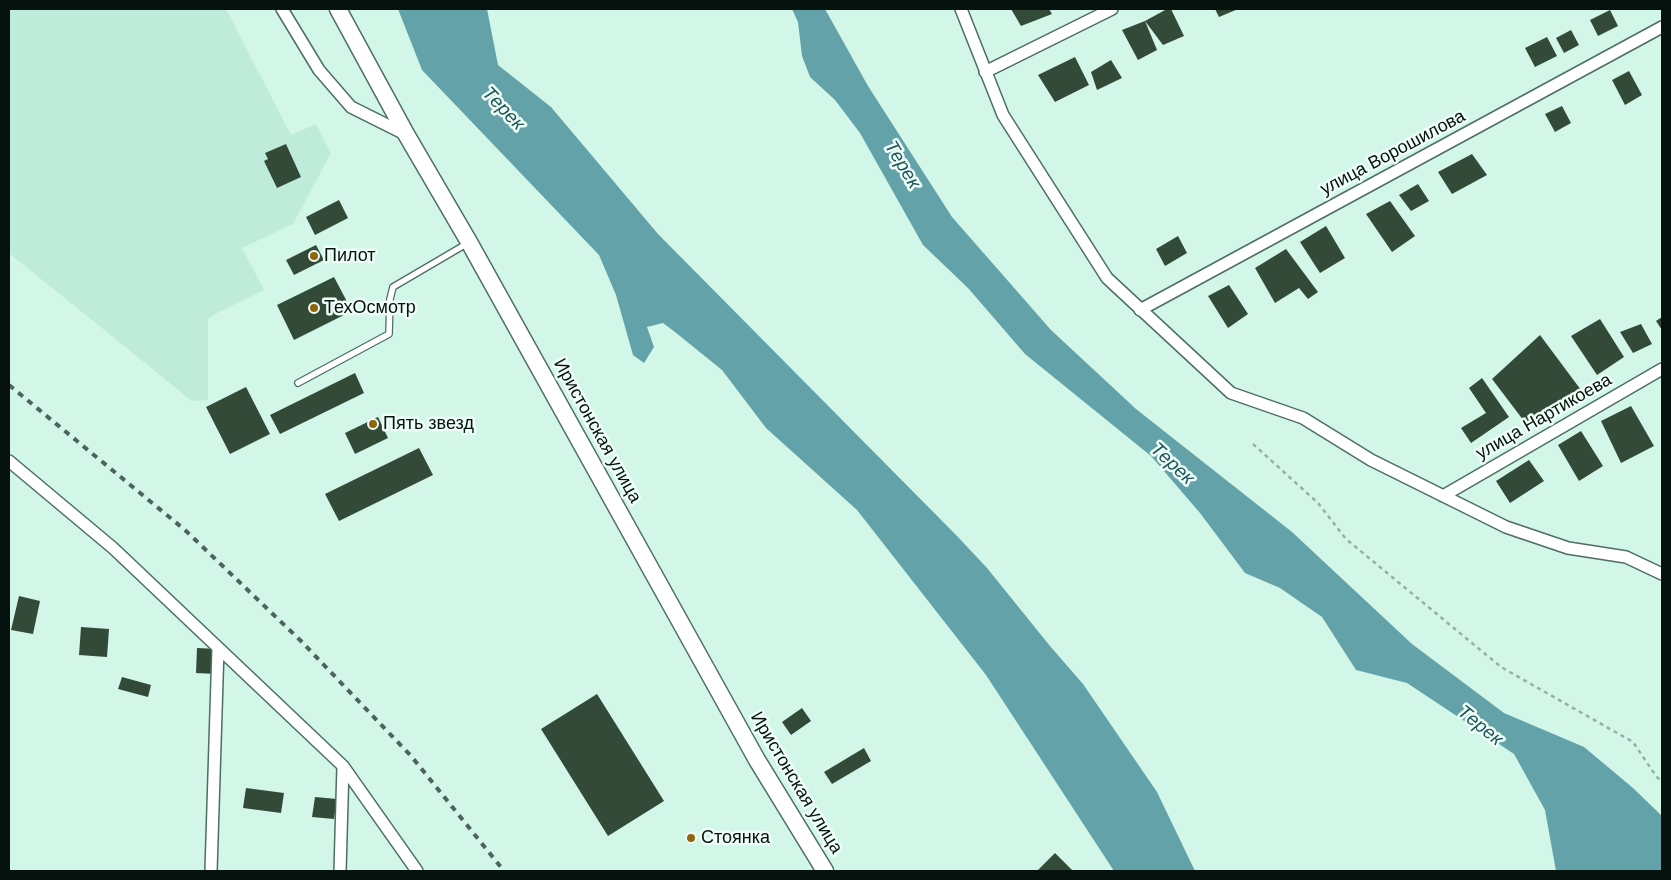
<!DOCTYPE html>
<meta charset="utf-8">
<style>
body{margin:0}
#map{position:relative;width:1671px;height:880px;overflow:hidden;background:#d2f6e7;font-family:Arial,sans-serif}
canvas{display:block}
.frame{position:absolute;inset:0;border:10px solid #06120e;pointer-events:none}
</style>
<div id="map">
<canvas width="1671" height="880"></canvas>
<div class="frame"></div>
</div>
<script>
const context = document.querySelector('canvas').getContext('2d');
context.lineJoin = 'round';
function paint(path, color) { context.fillStyle = color; context.fill(path, 'evenodd'); }
const toPath = rows => new Path2D(rows.map(r => 'M' + r).join(''));
function trace(path, color, width, dash) { context.strokeStyle = color; context.lineWidth = width; context.lineCap = dash ? 'butt' : 'round'; context.setLineDash(dash || []); context.stroke(path); }
function write(font, color, halo, rows, align = 'center') {
  context.font = font + ' Arial,sans-serif'; context.lineWidth = 5; context.setLineDash([]); context.textBaseline = 'middle'; context.strokeStyle = halo; context.fillStyle = color; for (const [text, x, y, turn = 0] of rows) {
    context.save(); context.translate(x, y); context.rotate((+turn || 0) * Math.PI / 180); context.textAlign = isNaN(turn) ? turn : align; if (halo) context.strokeText(text, 0, 0); context.fillText(text, 0, 0); context.restore();
  }
}
const built = toPath([
 [9,9,226,9,291,135,316,124,331,153,293,224,242,248,264,290,217,313,208,319,208,400,192,401,9,253]
]);
const water = toPath([
 [398,9,487,9,498,65,551,107,658,234,957,536,987,568,1050,646,1083,684,1157,792,1195,871,1114,871,986,675,857,510,766,428,722,370,675,332,663,323,647,327,654,347,644,363,633,355,616,295,599,255,422,70],
 [792,9,825,9,868,86,952,217,1051,330,1136,409,1292,532,1412,644,1504,713,1584,747,1633,788,1662,816,1662,871,1556,871,1545,810,1514,754,1407,683,1356,670,1322,617,1280,588,1245,573,1200,513,1151,456,1025,354,968,288,923,245,860,133,835,100,810,77,802,56,798,22]
]);
const building = toPath([
 [1011,9,1049,9,1052,14,1021,26],
 [1167,9,1171,9,1184,36,1163,45,1145,21,1157,50,1138,60,1122,30,1145,21],
 [1215,9,1238,9,1219,17],
 [1610,10,1618,26,1598,36,1590,20],
 [1571,30,1579,45,1564,53,1556,38],
 [1547,37,1557,56,1535,67,1525,48],
 [1075,57,1089,85,1055,102,1038,75],
 [1111,60,1122,78,1097,90,1091,72],
 [1629,71,1642,95,1625,105,1612,80],
 [1562,106,1571,123,1555,132,1545,114],
 [286,144,301,177,277,188,264,161,268,159,265,153],
 [1472,154,1487,175,1452,194,1438,172],
 [1418,184,1429,201,1411,211,1399,195],
 [339,200,348,218,315,235,306,217],
 [1390,201,1415,236,1392,252,1366,214],
 [1326,226,1345,258,1320,273,1300,242],
 [1178,236,1187,253,1165,266,1156,249],
 [316,245,324,260,294,275,286,260],
 [1286,249,1318,292,1308,299,1299,288,1275,303,1255,268],
 [334,277,352,311,294,340,277,305],
 [1229,285,1248,314,1228,328,1208,296],
 [1662,317,1662,330,1656,321],
 [1600,319,1624,357,1597,375,1571,336],
 [1641,324,1652,344,1633,353,1620,332],
 [1540,335,1581,390,1527,425,1492,379],
 [355,373,364,393,280,434,270,415],
 [1482,378,1509,417,1471,443,1461,428,1486,413,1469,388],
 [246,387,270,434,230,454,206,407],
 [1631,406,1654,446,1621,463,1601,421],
 [378,417,388,438,355,454,345,433],
 [1581,431,1603,466,1579,481,1558,445],
 [419,448,433,475,339,521,325,494],
 [1529,460,1544,481,1510,503,1496,481],
 [19,596,40,601,33,634,11,630],
 [81,627,109,629,107,657,79,655],
 [197,648,217,649,216,674,196,673],
 [122,677,151,685,148,697,118,689],
 [597,694,664,801,608,836,541,729],
 [802,708,811,721,791,735,782,722],
 [864,748,871,761,832,784,824,772],
 [246,788,284,793,281,813,243,808],
 [315,797,337,799,334,819,312,817],
 [1055,853,1073,871,1037,871]
]);
const path = toPath([
 [1253,444,1318,503,1346,539,1501,667,1633,742,1656,776,1662,782]
]);
const service = toPath([
 [298,383,389,334,390,299,393,287,468,243]
]);
const minor = toPath([
 [282,9,319,70,351,107,405,134],
 [961,9,1003,115,1107,278,1231,393,1303,418,1371,460,1506,527,1568,548,1626,557,1662,574],
 [985,72,1112,9],
 [1140,310,1662,27],
 [9,461,113,548,343,766,417,871],
 [1443,496,1662,369],
 [211,871,218,648],
 [340,871,343,766]
]);
const secondary = toPath([
 [338,9,406,134,469,242,757,760,825,871]
]);
const rail = toPath([
 [9,385,185,530,301,641,412,757,504,871]
]);
const markers = [
 [314,256,5,"#91640e"],
 [314,308,5,"#91640e"],
 [373,424,5,"#91640e"],
 [691,838,5,"#91640e"]
];
const streetNames = [
 ["улица Ворошилова",1393,153,-28],
 ["улица Нартикоева",1544,417,-30],
 ["Иристонская улица",597,431,61],
 ["Иристонская улица",796,783,59]
];
const poiNames = [
 ["Пилот",324,256],
 ["ТехОсмотр",324,308],
 ["Пять звезд",383,424],
 ["Стоянка",701,838]
];
const waterNames = [
 ["Терек",503,109,46],
 ["Терек",902,165,59],
 ["Терек",1172,464,43],
 ["Терек",1480,726,39]
];
paint(built, '#bfecda');
paint(water, '#64a2aa');
paint(building, '#344a38');
trace(service, '#4e6e61', 8);
trace(minor, '#4e6e61', 14);
trace(secondary, '#4e6e61', 19);
trace(path, '#94b0a5', 2.5, [4, 4]);
trace(service, '#fff', 5.5);
trace(minor, '#fff', 11);
trace(secondary, '#fff', 16);
trace(rail, '#4e635b', 4, [6, 6]);
for (const [x, y, r, color] of markers) { const dot = new Path2D(); dot.arc(x, y, r, 0, 2 * Math.PI); context.fillStyle = color; context.fill(dot); trace(dot, '#effdf7', 2); }
write('18px', '#06120e', '#effdf7', streetNames);
write('18px', '#06120e', '#effdf7', poiNames, 'left');
write('italic 19px', '#1e545b', '#effdf7', waterNames);
</script>
